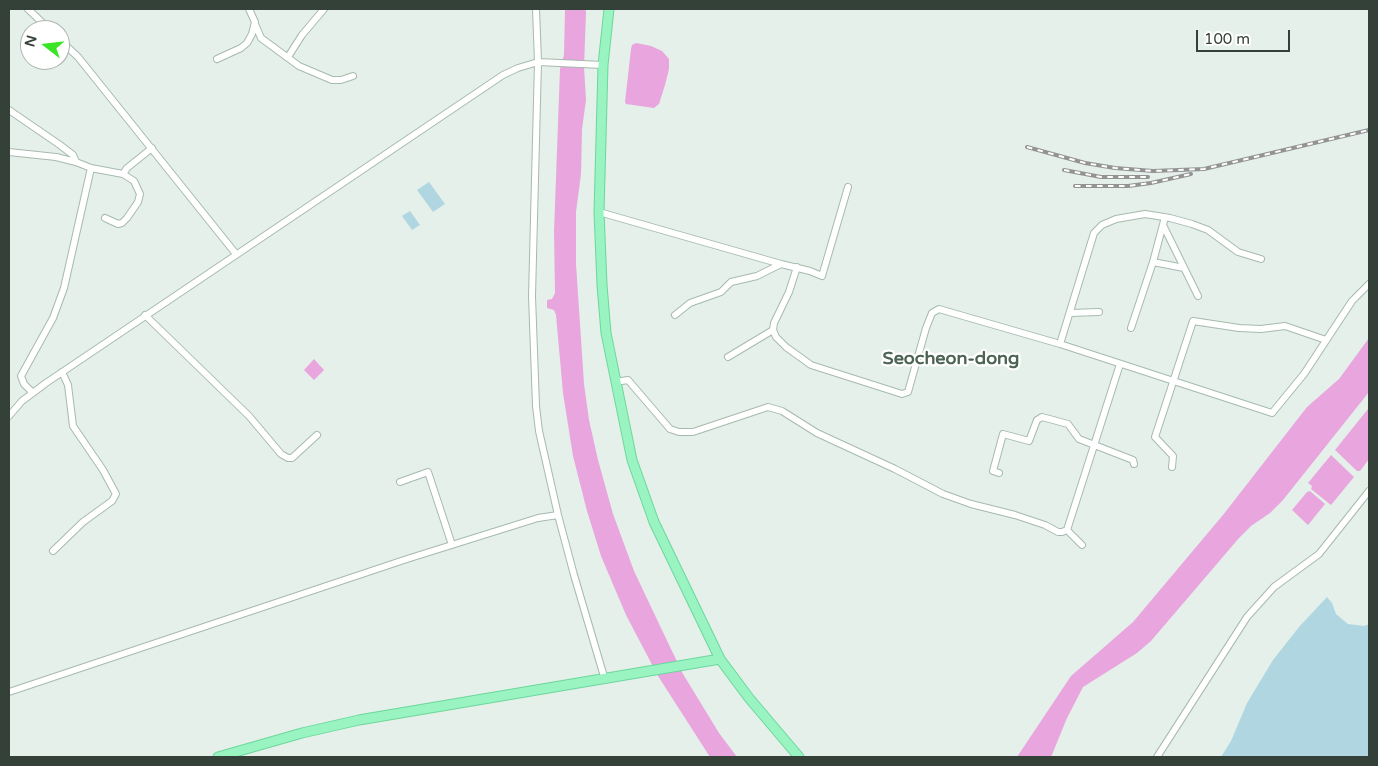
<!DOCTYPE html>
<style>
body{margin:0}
#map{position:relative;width:1378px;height:766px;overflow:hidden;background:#e4f0e9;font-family:"Varela Round",sans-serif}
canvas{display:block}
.frame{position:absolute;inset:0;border:10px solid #344139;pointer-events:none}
.north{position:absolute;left:20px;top:20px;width:50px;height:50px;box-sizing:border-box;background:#fff;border:1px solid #aeb3b0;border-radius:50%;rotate:286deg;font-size:14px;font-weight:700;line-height:20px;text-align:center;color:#344139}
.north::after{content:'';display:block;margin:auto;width:18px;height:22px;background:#3ae526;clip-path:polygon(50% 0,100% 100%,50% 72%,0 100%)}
.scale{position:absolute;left:1196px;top:30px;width:94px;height:22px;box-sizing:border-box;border:2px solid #344139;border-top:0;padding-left:6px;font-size:15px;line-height:18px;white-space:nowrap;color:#344139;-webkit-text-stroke:4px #fff;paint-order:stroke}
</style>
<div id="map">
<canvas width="1378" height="766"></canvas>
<div class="frame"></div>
<div class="north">N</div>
<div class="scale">100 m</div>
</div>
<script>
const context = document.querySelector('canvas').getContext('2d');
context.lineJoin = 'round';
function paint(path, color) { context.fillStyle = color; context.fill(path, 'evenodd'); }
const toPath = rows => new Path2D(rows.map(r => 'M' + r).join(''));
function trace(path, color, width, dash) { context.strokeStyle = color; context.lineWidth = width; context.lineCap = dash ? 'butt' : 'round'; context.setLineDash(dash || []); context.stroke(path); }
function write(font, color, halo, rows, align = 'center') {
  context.font = font + ' "Varela Round",sans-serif'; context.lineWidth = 4.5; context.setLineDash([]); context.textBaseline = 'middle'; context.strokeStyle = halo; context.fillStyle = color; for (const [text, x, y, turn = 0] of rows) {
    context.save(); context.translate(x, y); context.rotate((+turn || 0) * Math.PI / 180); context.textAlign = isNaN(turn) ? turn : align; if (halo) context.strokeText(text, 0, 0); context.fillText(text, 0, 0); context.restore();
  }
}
const green = toPath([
 [429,182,445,204,433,212,417,190],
 [410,211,420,225,412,230,402,216],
 [1327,597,1332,603,1336,614,1348,624,1364,626,1369,624,1369,757,1221,757,1231,741,1247,703,1273,660,1299,627]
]);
const water = toPath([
 [565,9,585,9,586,12,584,67,586,100,582,129,581,174,576,212,576,264,584,384,589,420,598,460,613,514,634,571,661,628,683,674,719,733,737,757,710,757,658,676,626,615,601,556,587,511,573,456,563,393,556,315,554,310,547,308,547,300,552,299,555,293,554,232,560,69,564,55],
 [636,43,651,46,662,51,669,59,669,69,665,85,659,104,654,108,626,104,625,102,631,49,632,45],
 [1369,338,1369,392,1283,500,1270,513,1251,526,1239,538,1151,641,1137,653,1083,687,1067,718,1051,757,1017,757,1071,676,1133,622,1223,515,1307,407,1339,379],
 [314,359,324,370,314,380,304,370],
 [1368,409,1369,409,1369,459,1360,471,1357,471,1335,450],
 [1331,455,1354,477,1331,505,1311,489,1312,486,1308,483],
 [1310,491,1325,504,1308,525,1292,510,1307,492]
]);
const minor = toPath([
 [28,9,50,30],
 [536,9,538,62,532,296,536,406,539,431,558,515,574,575,605,680],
 [255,24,261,38,299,66,332,80,341,80,353,76],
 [60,40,78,57,236,254],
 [288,57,302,35,324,9],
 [217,59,241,48,247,43,252,34,255,22,249,9],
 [9,110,60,145,73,155,76,162],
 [9,152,56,157,76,162,91,168,123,174,134,181,140,194,138,202,127,218,122,223,118,224,105,218],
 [123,174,127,168,152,148],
 [599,212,781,264,810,271,822,276,848,187],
 [1163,225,1198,296],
 [1153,262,1184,268],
 [797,267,789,292,774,323,773,330,776,337,786,347,811,365,902,394,908,392,926,328,932,313,939,309,1060,344,1272,413,1304,374,1352,301,1369,284],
 [1070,313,1099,312],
 [145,315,249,416,281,454,288,458,292,458,317,435],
 [675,315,690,303,721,292,731,282,757,276,781,264],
 [1131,328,1153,262,1165,217],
 [1060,344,1094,233,1102,225,1116,219,1145,214,1170,218,1192,224,1208,230,1238,252,1261,259],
 [728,357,773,330],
 [615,382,628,380,670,429,679,432,693,432,768,407,782,411,817,433,895,469,943,494,971,504,1015,515,1045,525,1058,532,1062,532,1067,530,1120,364],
 [32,392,24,384,21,376,53,318,64,288,91,168],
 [9,416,22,401,46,383,503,75,518,68,538,62,603,65],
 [1172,467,1173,456,1155,437,1193,321,1239,328,1261,329,1285,326,1326,340],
 [999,473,993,471,1003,434,1029,441,1037,420,1042,417,1068,424,1079,439,1133,460,1134,464],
 [400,482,428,472,452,545],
 [1067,530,1082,545],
 [53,551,83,522,112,501,116,494,103,470,73,426,68,385,62,372],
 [9,692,407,559,538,518,558,515],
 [1157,757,1247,617,1274,587,1319,554,1369,491]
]);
const major = toPath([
 [609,9,603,65,599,212,602,285,606,333,632,460,654,522,720,659,749,698,799,757],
 [218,757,302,733,359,720,720,659]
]);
const rail = toPath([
 [1027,147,1085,163,1115,168,1153,171,1204,169,1369,130],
 [1064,170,1101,177,1148,177],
 [1075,186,1128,186,1151,183,1191,174]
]);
const quarterNames = [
 ["Seocheon-dong",951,359]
];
paint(green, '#b0d7e1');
paint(water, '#e8a5de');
trace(minor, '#a7baaf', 8);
trace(major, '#6bd79b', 11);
trace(minor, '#fff', 6);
trace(major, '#99f4c2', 9);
trace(rail, '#939393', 4);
trace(rail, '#fff', 2, [5.5]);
write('bold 18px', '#4d6354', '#fff', quarterNames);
</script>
